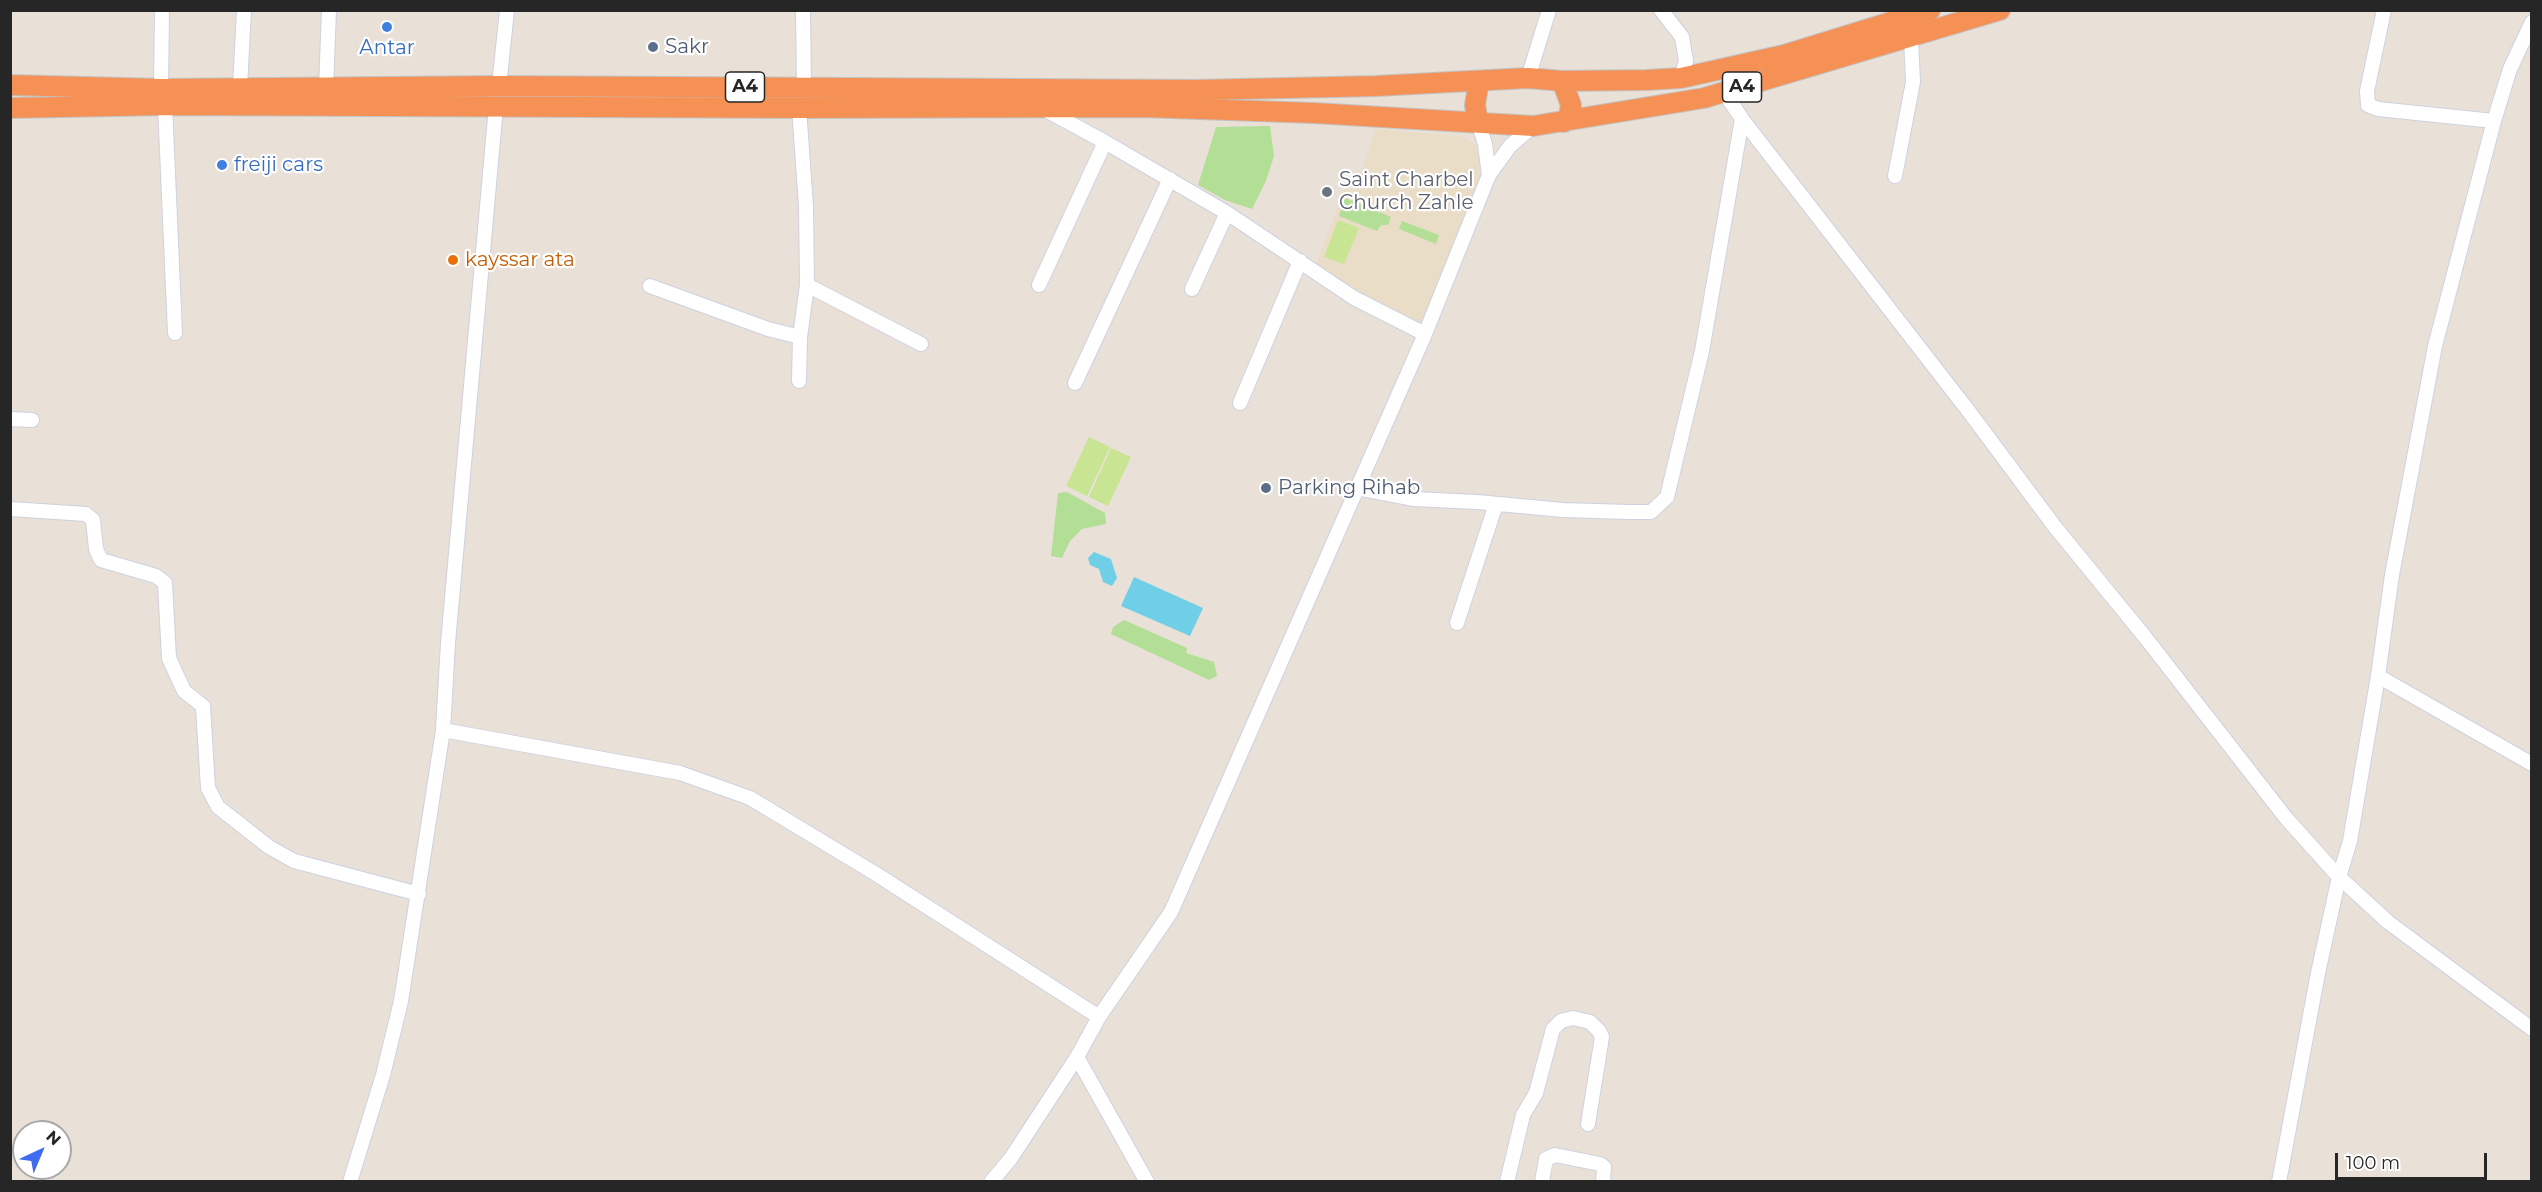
<!DOCTYPE html>
<style>
body{margin:0}
#map{position:relative;width:2542px;height:1192px;overflow:hidden;background:#e9e0d8;font-family:Montserrat,sans-serif}
canvas{display:block}
.frame{position:absolute;inset:0;border:12px solid #262626;pointer-events:none}
.north{position:absolute;left:12px;top:1120px;width:60px;height:60px;box-sizing:border-box;background:#fff;border:2px solid #a8a8a8;border-radius:50%;rotate:44deg;font-size:16px;font-weight:700;line-height:24px;text-align:center;color:#262626}
.north::after{content:'';display:block;margin:auto;width:21px;height:27px;background:#3e6bf0;clip-path:polygon(50% 0,100% 100%,50% 72%,0 100%)}
.scale{position:absolute;left:2335px;top:1153px;width:152px;height:27px;box-sizing:border-box;border:3px solid #262626;border-top:0;padding-left:8px;font-size:18px;line-height:21px;white-space:nowrap;color:#262626;-webkit-text-stroke:4px #fff;paint-order:stroke}
</style>
<div id="map">
<canvas width="2542" height="1192"></canvas>
<div class="frame"></div>
<div class="north">N</div>
<div class="scale">100 m</div>
</div>
<script>
const context = document.querySelector('canvas').getContext('2d');
context.lineJoin = 'round';
function paint(path, color) { context.fillStyle = color; context.fill(path, 'evenodd'); }
const toPath = rows => new Path2D(rows.map(r => 'M' + r).join(''));
function trace(path, color, width, dash) { context.strokeStyle = color; context.lineWidth = width; context.lineCap = dash ? 'butt' : 'round'; context.setLineDash(dash || []); context.stroke(path); }
function write(font, color, halo, rows, align = 'center') {
  context.font = font + ' Montserrat,sans-serif'; context.lineWidth = 4.5; context.setLineDash([]); context.textBaseline = 'middle'; context.strokeStyle = halo; context.fillStyle = color; for (const [text, x, y, turn = 0] of rows) {
    context.save(); context.translate(x, y); context.rotate((+turn || 0) * Math.PI / 180); context.textAlign = isNaN(turn) ? turn : align; if (halo) context.strokeText(text, 0, 0); context.fillText(text, 0, 0); context.restore();
  }
}
const education = toPath([
 [1376,129,1460,136,1474,144,1479,153,1482,173,1421,324,1360,297,1315,267,1345,188,1355,191]
]);
const green = toPath([
 [1270,126,1274,156,1266,181,1252,209,1225,200,1198,185,1216,127],
 [1345,198,1391,217,1388,225,1381,225,1377,231,1339,216],
 [1402,221,1439,235,1436,244,1399,229],
 [1067,492,1105,513,1106,524,1082,529,1070,541,1062,558,1051,556,1058,493],
 [1124,620,1187,648,1186,653,1214,662,1217,676,1209,680,1111,634,1113,627]
]);
const pitch = toPath([
 [1338,220,1359,228,1344,264,1324,257],
 [1089,437,1110,447,1087,496,1066,486],
 [1111,448,1131,457,1108,506,1089,497]
]);
const water = toPath([
 [1094,552,1111,559,1117,578,1112,586,1103,582,1099,569,1090,565,1088,558],
 [1134,577,1203,608,1190,636,1121,606]
]);
const minor = toPath([
 [803,10,804,88],
 [1661,10,1682,37,1686,61,1681,78],
 [2384,10,2367,91,2368,105,2378,109,2494,121],
 [1528,78,1549,10],
 [499,86,507,10],
 [240,87,244,10],
 [326,88,329,10],
 [161,89,162,10],
 [1724,92,1742,119,1970,413,2055,527,2145,637,2286,818,2339,877,2388,922,2532,1029],
 [165,105,175,333],
 [799,108,806,206,807,285,800,337,799,381],
 [1044,109,1105,142,1227,213,1354,298,1425,334],
 [1478,122,1485,144,1489,175],
 [1895,176,1913,82,1911,39],
 [807,285,921,344],
 [1039,285,1105,142],
 [650,286,768,329,800,337],
 [1192,289,1227,213],
 [1075,383,1170,179],
 [1240,403,1300,261],
 [10,419,32,420],
 [1356,488,1413,499,1477,502,1563,510,1629,512,1651,512,1667,497,1702,351,1742,119],
 [10,509,86,514,93,520,96,549,101,560,156,576,165,583,169,658,184,691,203,706,208,788,218,807,269,847,294,861,419,894],
 [1457,623,1496,504],
 [2378,676,2532,764],
 [443,730,680,773,750,798,876,874,1099,1017],
 [1077,1057,1147,1182],
 [350,1182,383,1075,401,1001,443,730,448,643,496,106],
 [991,1182,1011,1158,1077,1057,1099,1017,1171,912,1425,334,1489,175,1510,146,1533,126],
 [1507,1182,1523,1115,1536,1093,1553,1029,1561,1021,1573,1018,1590,1022,1599,1031,1602,1037,1588,1124],
 [1542,1182,1546,1159,1555,1155,1600,1164,1604,1167,1603,1182],
 [2279,1182,2318,973,2339,877,2350,841,2378,676,2392,575,2435,346,2494,121,2510,69,2532,22]
]);
const highway = toPath([
 [1562,81,1571,105,1569,115,1564,122],
 [10,85,161,89,499,86,1196,90,1376,86,1528,78,1562,81,1647,80,1681,78,1784,55,1930,10],
 [10,108,165,105,799,108,1142,107,1314,113,1533,126,1704,98,2000,10],
 [1478,122,1475,105,1479,81]
]);
const markers = [
 [387,27,6,"#3f7fe0"],
 [653,47,6,"#5c6f8a"],
 [222,165,6,"#3f7fe0"],
 [1327,192,6,"#6b7280"],
 [453,260,6,"#e8710a"],
 [1266,488,6,"#5c6f8a"]
];
const shields = [
 [745,87,39],
 [1742,87,39]
];
const shieldNames = [
 ["A4",745,87],
 ["A4",1742,87]
];
const serviceNames = [
 ["Sakr",665,47],
 ["Parking Rihab",1278,488]
];
const shopNames = [
 ["Antar",387,48],
 ["freiji cars",234,165,"left"]
];
const worshipNames = [
 ["Saint Charbel",1339,180],
 ["Church Zahle",1339,203]
];
const foodNames = [
 ["kayssar ata",465,260]
];
paint(education, '#eaddc8');
paint(green, '#b3de96');
paint(pitch, '#c7e592');
paint(water, '#6fcfe7');
trace(minor, '#ced2df', 16);
trace(highway, '#c2c2c2', 22);
trace(minor, '#fff', 14);
trace(highway, '#f69156', 20);
for (const [x, y, r, color] of markers) { const dot = new Path2D(); dot.arc(x, y, r, 0, 2 * Math.PI); context.fillStyle = color; context.fill(dot); trace(dot, '#fff', 2); }
for (const [x, y, w] of shields) { const box = new Path2D(); box.roundRect(x - w / 2, y - 15, w, 30, 4.5); context.fillStyle = '#fff'; context.fill(box); trace(box, '#262626', 1.5); }
write('bold 18px', '#262626', null, shieldNames);
write('20px', '#4e5e75', '#fff', serviceNames, 'left');
write('20px', '#366cbe', '#fff', shopNames);
write('20px', '#5b616d', '#fff', worshipNames, 'left');
write('20px', '#c56008', '#fff', foodNames, 'left');
</script>
